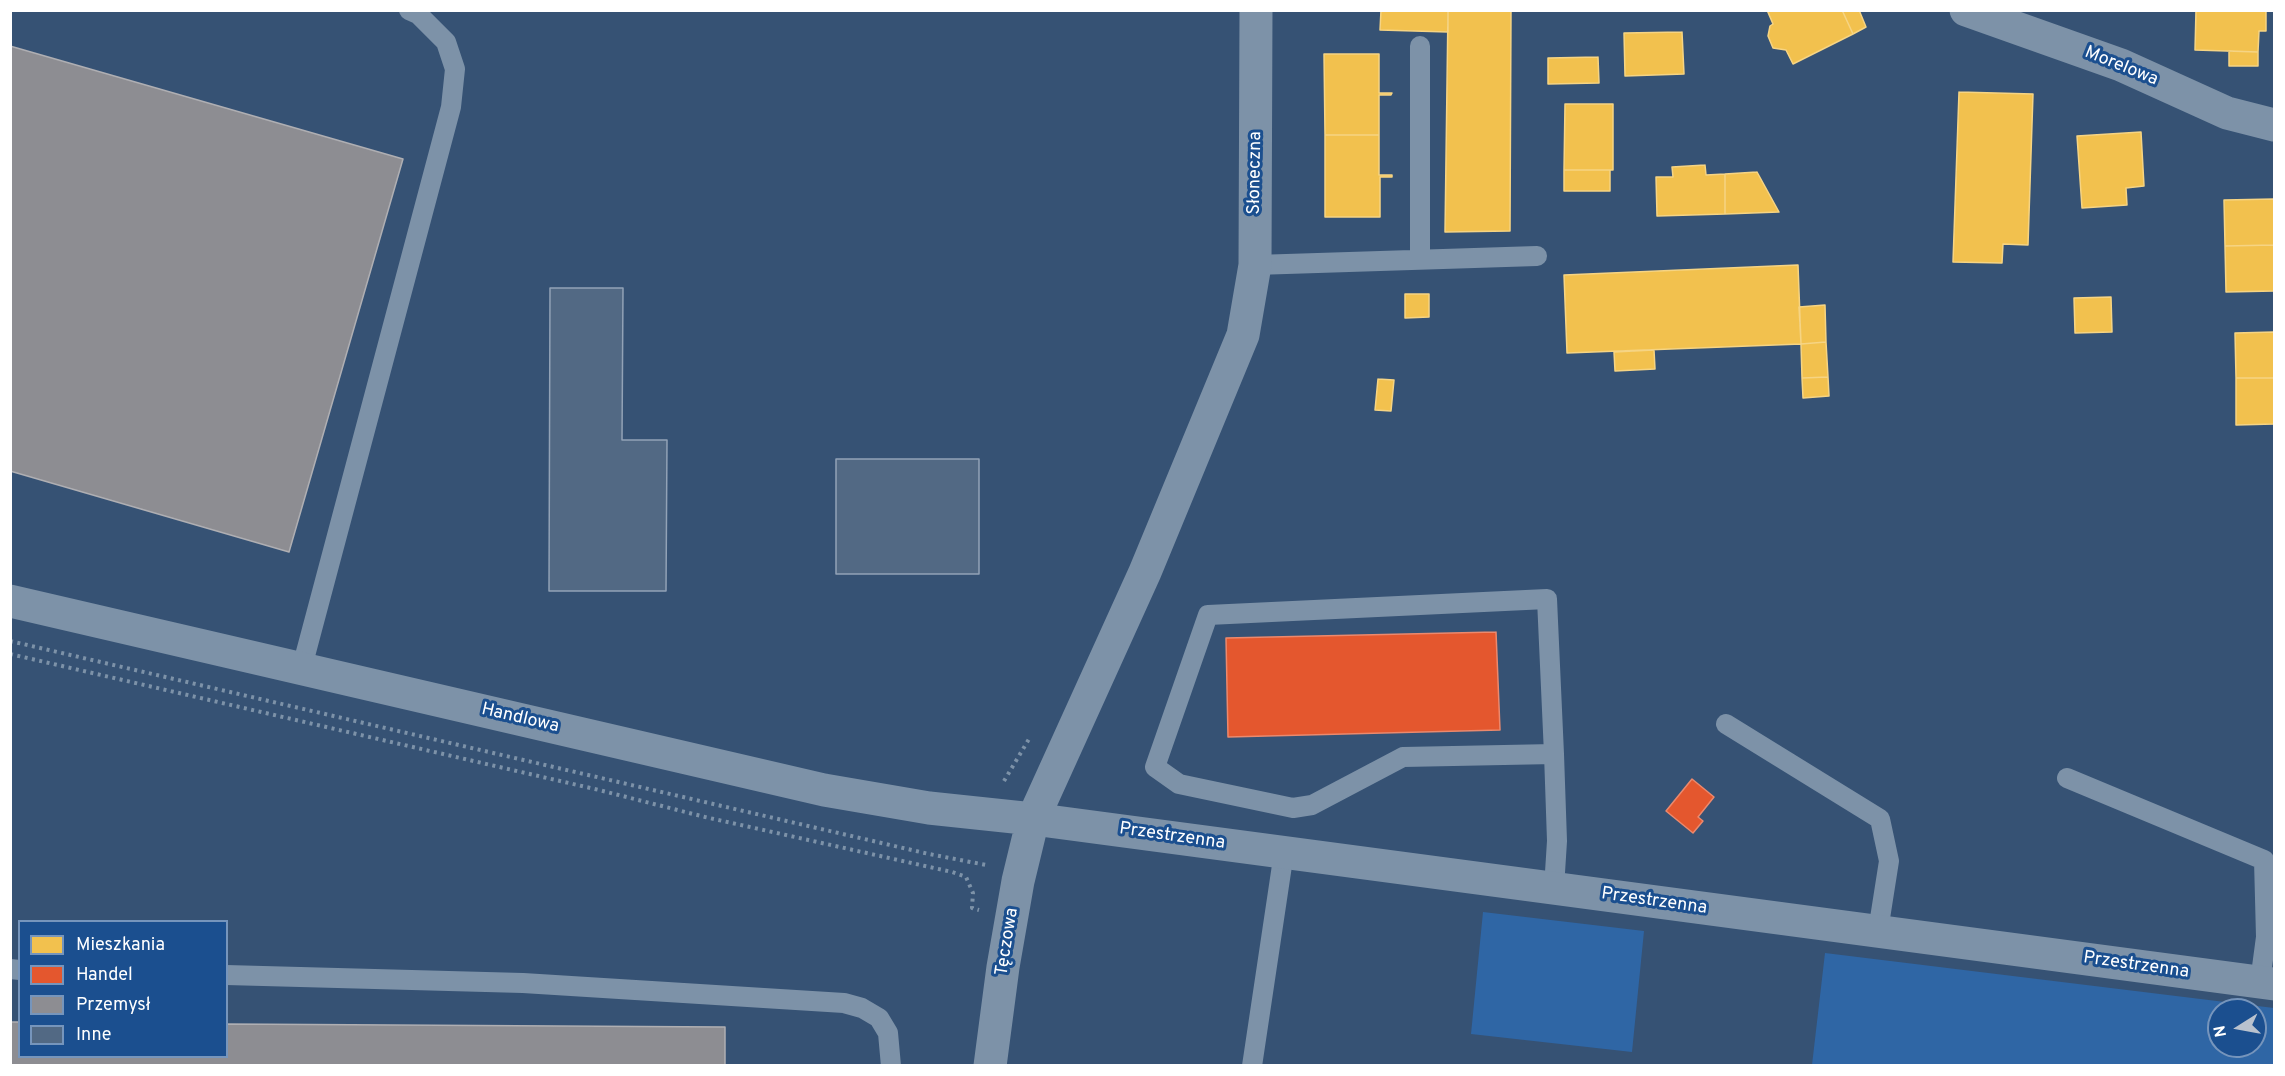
<!DOCTYPE html>
<meta charset="utf-8">
<style>
body{margin:0}
#map{position:relative;width:2285px;height:1076px;overflow:hidden;background:#365274;font-family:Overpass,sans-serif}
canvas{display:block}
.frame{position:absolute;inset:0;border:12px solid #fff;pointer-events:none}
.legend{position:absolute;left:18px;top:920px;width:210px;height:138px;box-sizing:border-box;background:#1b4f8f;border:2px solid #7695bc;margin:0;padding:8px 10px;list-style:none;font-size:18px;color:#fff}
.legend li{display:flex;align-items:center;gap:12px;height:30px}
.legend b{width:30px;border:2px solid #7695bc}
.north{position:absolute;left:2207px;top:998px;width:60px;height:60px;box-sizing:border-box;background:#1b4f8f;border:2px solid #7695bc;border-radius:50%;rotate:259deg;font-size:16px;font-weight:700;line-height:24px;text-align:center;color:#fff}
.north::after{content:'';display:block;margin:auto;width:21px;height:27px;background:#b9c2ce;clip-path:polygon(50% 0,100% 100%,50% 72%,0 100%)}
</style>
<div id="map">
<canvas width="2285" height="1076"></canvas>
<div class="frame"></div>
<ul class="legend">
<li><b style="height:16px;background:#f2c14e"></b>Mieszkania</li>
<li><b style="height:16px;background:#e4572e"></b>Handel</li>
<li><b style="height:16px;background:#8d8d92"></b>Przemysł</li>
<li><b style="height:16px;background:#526984"></b>Inne</li>
</ul>
<div class="north">N</div>
</div>
<script>
const context = document.querySelector('canvas').getContext('2d');
context.lineJoin = 'round';
function paint(path, color) { context.fillStyle = color; context.fill(path, 'evenodd'); }
const toPath = rows => new Path2D(rows.map(r => 'M' + r).join(''));
function trace(path, color, width, dash) { context.strokeStyle = color; context.lineWidth = width; context.lineCap = dash ? 'butt' : 'round'; context.setLineDash(dash || []); context.stroke(path); }
function write(font, color, halo, rows, align = 'center') {
  context.font = font + ' Overpass,sans-serif'; context.lineWidth = 6; context.setLineDash([]); context.textBaseline = 'middle'; context.strokeStyle = halo; context.fillStyle = color; for (const [text, x, y, turn = 0] of rows) {
    context.save(); context.translate(x, y); context.rotate((+turn || 0) * Math.PI / 180); context.textAlign = isNaN(turn) ? turn : align; if (halo) context.strokeText(text, 0, 0); context.fillText(text, 0, 0); context.restore();
  }
}
const green = toPath([
 [1483,912,1644,931,1632,1052,1471,1034],
 [1825,953,2274,1008,2274,1065,1812,1065],
 [2219,1010,2255,1010,2255,1046,2219,1046]
]);
const homes = toPath([
 [1381,10,1448,10,1448,32,1380,30,1381,10],
 [1448,10,1511,10,1510,231,1445,232,1448,10],
 [1767,10,1842,10,1853,34,1793,64,1786,50,1773,48,1768,36,1770,26,1773,24,1767,10],
 [1842,10,1859,10,1866,27,1853,34,1842,10],
 [2196,10,2266,10,2266,31,2259,31,2258,52,2195,50,2196,10],
 [1682,32,1684,74,1625,76,1624,33,1682,32],
 [2229,51,2258,52,2258,66,2229,66,2229,51],
 [1324,54,1379,54,1379,93,1392,93,1391,95,1379,95,1379,135,1325,135,1324,54],
 [1598,57,1599,83,1548,84,1548,58,1598,57],
 [1959,92,2033,94,2028,245,2003,244,2002,263,1953,262,1959,92],
 [1565,104,1613,104,1613,170,1564,170,1565,104],
 [2141,132,2144,186,2126,188,2127,205,2082,208,2077,136,2141,132],
 [1325,135,1379,135,1379,175,1392,175,1392,177,1380,177,1380,217,1325,217,1325,135],
 [1705,165,1706,175,1725,174,1725,214,1657,216,1656,177,1673,177,1672,167,1705,165],
 [1564,170,1610,170,1610,191,1564,191,1564,170],
 [1757,172,1779,212,1725,214,1725,174,1757,172],
 [2274,199,2274,245,2225,246,2224,200,2274,199],
 [2274,245,2274,291,2226,292,2225,246,2274,245],
 [1798,265,1801,344,1567,353,1564,275,1798,265],
 [1405,294,1429,294,1429,317,1405,318,1405,294],
 [2111,297,2112,332,2075,333,2074,298,2111,297],
 [1825,305,1826,342,1801,344,1799,307,1825,305],
 [2274,332,2274,378,2236,378,2235,333,2274,332],
 [1826,342,1828,377,1802,378,1801,344,1826,342],
 [1654,350,1655,369,1615,371,1614,352,1654,350],
 [1828,377,1829,396,1803,398,1802,378,1828,377],
 [2236,378,2274,378,2274,424,2236,425,2236,378],
 [1378,379,1394,380,1391,411,1375,410,1378,379]
]);
const shops = toPath([
 [1496,632,1500,730,1228,737,1226,638,1496,632],
 [1692,779,1714,797,1698,817,1703,821,1693,833,1666,811,1692,779]
]);
const industry = toPath([
 [10,46,403,159,289,552,10,471,10,46],
 [10,1022,20,1022,20,1056,226,1056,226,1024,725,1027,725,1066,10,1066,10,1022]
]);
const building = toPath([
 [550,288,623,288,622,440,667,440,666,591,549,591,550,288],
 [836,459,979,459,979,574,836,574,836,459]
]);
const path = toPath([
 [10,641,929,854,986,865],
 [10,654,599,790,705,817,952,872,966,877,973,893,972,908,979,910],
 [1004,781,1029,739]
]);
const lane = toPath([
 [1420,259,1420,46],
 [1255,265,1537,256],
 [302,667,451,107,455,69,446,42,418,14,409,10],
 [1726,724,1880,819,1889,861,1878,931],
 [2067,778,2264,860,2266,937,2260,982],
 [1554,888,1557,841,1554,754,1547,599,1208,615,1155,767,1179,784,1293,808,1312,805,1403,757,1554,754],
 [10,969,20,970],
 [226,975,523,983,844,1003,862,1008,879,1018,888,1033,891,1066],
 [1252,1066,1284,852]
]);
const street = toPath([
 [1966,10,2121,65,2227,113,2274,125],
 [10,601,824,790,929,808,1033,819,2274,984],
 [990,1066,1003,967,1018,881,1033,819,1145,572,1243,335,1255,265,1256,10]
]);
const streetNames = [
 ["Morelowa",2121,67,22],
 ["Słoneczna",1256,173,-89],
 ["Handlowa",520,719,13],
 ["Przestrzenna",1172,837,8],
 ["Przestrzenna",1654,902,8],
 ["Tęczowa",1008,942,-81],
 ["Przestrzenna",2136,966,8]
];
paint(green, '#2f66a5');
paint(homes, '#f2c14e');
trace(homes, '#f6d483', 1.5);
paint(shops, '#e4572e');
trace(shops, '#ec896d', 1.5);
paint(industry, '#8d8d92');
trace(industry, '#afafb3', 1.5);
paint(building, '#526984');
trace(building, '#92a2b6', 1.5);
trace(path, '#7d92a8', 4, [3, 4.5]);
trace(lane, '#7d92a8', 20);
trace(street, '#7d92a8', 33);
write('18px', '#fff', '#1b4f8f', streetNames);
</script>
